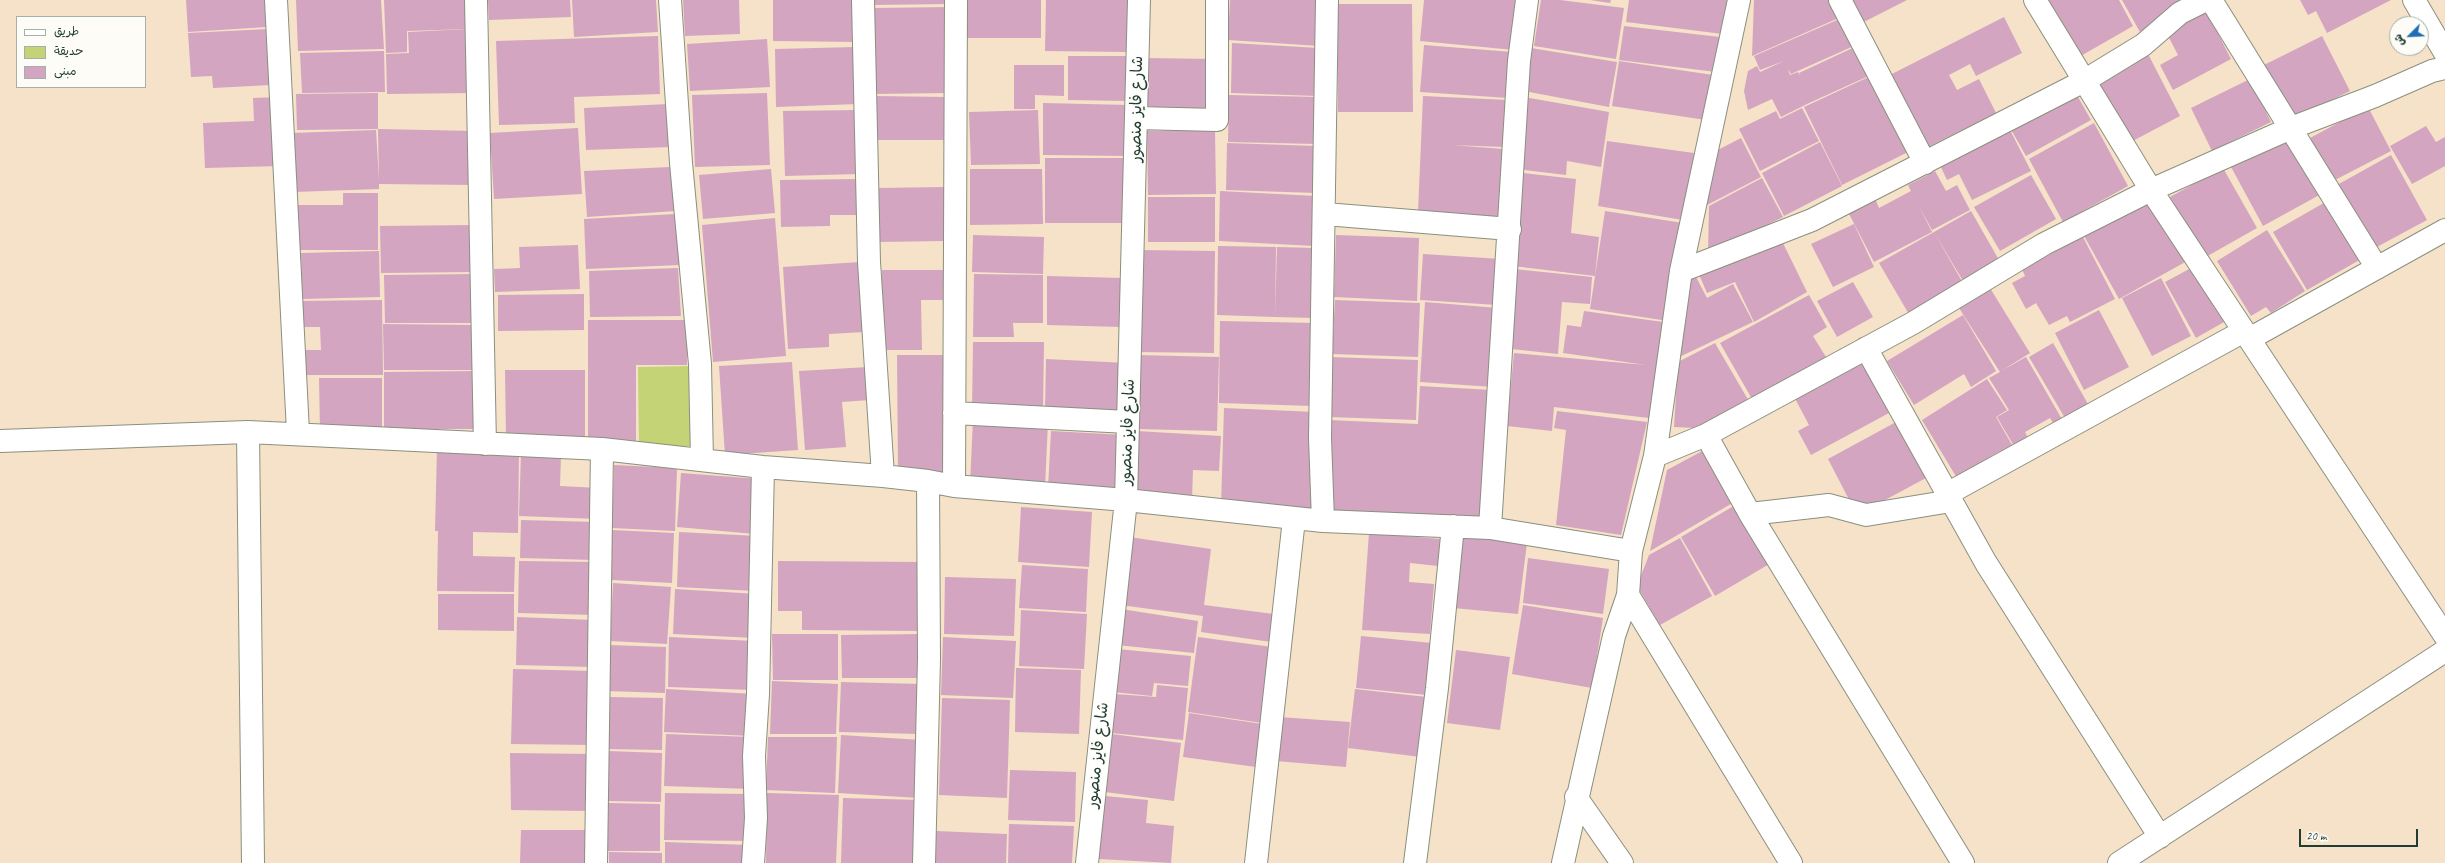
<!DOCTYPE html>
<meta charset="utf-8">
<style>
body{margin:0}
#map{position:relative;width:2445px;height:863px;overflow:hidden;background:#f5e2c9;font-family:Caveat,"Playpen Sans Arabic",sans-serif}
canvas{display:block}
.legend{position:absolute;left:16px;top:16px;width:130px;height:72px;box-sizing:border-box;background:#fdfcf7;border:1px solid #a4b0a9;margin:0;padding:5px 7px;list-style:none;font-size:12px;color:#1f3d34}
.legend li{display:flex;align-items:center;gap:8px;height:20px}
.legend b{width:20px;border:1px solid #a4b0a9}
.north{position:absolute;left:2389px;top:16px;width:40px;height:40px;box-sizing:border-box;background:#fdfcf7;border:1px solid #a4b0a9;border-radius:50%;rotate:246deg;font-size:11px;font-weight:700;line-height:16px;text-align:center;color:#1f3d34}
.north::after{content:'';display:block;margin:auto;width:14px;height:18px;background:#1f6fb2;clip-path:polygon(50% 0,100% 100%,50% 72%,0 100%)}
.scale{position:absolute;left:2299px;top:829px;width:119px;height:18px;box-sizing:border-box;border:2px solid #1f3d34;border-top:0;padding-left:5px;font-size:12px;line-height:14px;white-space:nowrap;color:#1f3d34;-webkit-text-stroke:3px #fdfcf7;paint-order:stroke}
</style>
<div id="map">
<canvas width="2445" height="863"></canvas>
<ul class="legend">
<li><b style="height:5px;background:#fff"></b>طريق</li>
<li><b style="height:11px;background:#c3d375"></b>حديقة</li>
<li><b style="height:11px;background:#d3a5c0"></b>مبنى</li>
</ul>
<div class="north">ش</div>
<div class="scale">20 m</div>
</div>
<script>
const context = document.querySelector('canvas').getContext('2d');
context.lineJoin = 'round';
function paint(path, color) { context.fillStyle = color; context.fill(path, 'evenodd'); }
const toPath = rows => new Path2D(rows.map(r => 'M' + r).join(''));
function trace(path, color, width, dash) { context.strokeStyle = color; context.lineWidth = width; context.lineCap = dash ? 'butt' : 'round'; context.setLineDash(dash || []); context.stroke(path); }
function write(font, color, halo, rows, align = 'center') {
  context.font = font + ' Caveat,"Playpen Sans Arabic",sans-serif'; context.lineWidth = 3; context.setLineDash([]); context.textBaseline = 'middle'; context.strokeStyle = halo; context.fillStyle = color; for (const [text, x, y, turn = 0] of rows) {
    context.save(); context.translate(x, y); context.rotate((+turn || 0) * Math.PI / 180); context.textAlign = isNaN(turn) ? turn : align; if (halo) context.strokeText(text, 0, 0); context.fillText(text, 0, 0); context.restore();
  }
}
const green = toPath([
 [690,366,692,446,639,447,638,367]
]);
const building = toPath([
 [186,0,266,0,267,27,188,32],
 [296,0,381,0,384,49,298,51],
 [384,0,469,0,472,93,387,94,386,54,409,53,408,32,468,29,407,31,407,52,386,53],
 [488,0,570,0,571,17,489,20],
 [572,0,656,0,658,32,574,37],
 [683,0,739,0,740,34,685,36],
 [773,0,858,0,858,42,773,41],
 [874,0,951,0,951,4,874,5],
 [962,0,1041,0,1041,38,962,38],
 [1046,0,1127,0,1127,52,1045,51],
 [1230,0,1321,0,1320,46,1228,40],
 [1424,0,1519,0,1514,50,1420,41],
 [1541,0,1560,0,1624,8,1616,59,1534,46],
 [1590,0,1611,0,1610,3],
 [1629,0,1727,0,1723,34,1626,22],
 [1754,0,1834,0,1841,17,1752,56],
 [1843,0,1907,0,1856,26],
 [2040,0,2119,0,2133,26,2079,57],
 [2122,0,2195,0,2140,32],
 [2300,0,2391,0,2327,33,2316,11,2308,15],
 [1338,4,1412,4,1413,112,1338,112],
 [949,7,950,93,873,94,872,8],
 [2205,8,2231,59,2173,90,2160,65,2178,55,2165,30],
 [1844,17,1856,45,1791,74,1788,69,1790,75,1798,72,1800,77,1799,73,1859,45,1873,74,1807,104,1799,87,1807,104,1781,117,1772,99,1748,110,1744,91,1748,71,1757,66,1760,72,1784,61,1760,70,1754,56],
 [2004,17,2022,53,1976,76,1970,64,1949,75,1957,90,1979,79,1996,113,1922,150,1886,77],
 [1624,26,1720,37,1716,72,1619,60],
 [268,29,271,85,213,88,212,76,191,77,188,33],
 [658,36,660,94,574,97,575,123,499,125,496,41],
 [2322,36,2350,91,2292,120,2264,65],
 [767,39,770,87,690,91,687,44],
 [1232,43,1319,48,1317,96,1231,93],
 [1424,45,1512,52,1508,98,1420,92],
 [856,47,858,104,776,107,775,49],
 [1531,48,1617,62,1609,107,1524,91],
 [384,51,385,92,302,93,300,53],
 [2147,52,2180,116,2127,144,2094,80],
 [1068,56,1127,56,1127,101,1068,100],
 [1143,58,1216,59,1216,111,1142,111],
 [1619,61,1713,75,1706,120,1612,106],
 [1014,65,1064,65,1064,96,1035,95,1035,109,1014,109],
 [1875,74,1914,149,1842,185,1804,107],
 [2250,79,2271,122,2212,151,2191,108],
 [2074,90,2091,120,2026,156,2009,126],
 [378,93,378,129,297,130,296,94],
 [767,93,770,165,695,167,692,95],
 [1229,95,1318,97,1317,144,1228,142],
 [873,96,949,97,949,140,873,140],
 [1423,96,1508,100,1503,147,1452,145,1503,149,1498,217,1418,212],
 [278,97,280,166,205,168,203,123,254,121,253,98],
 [1524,97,1609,112,1601,167,1567,161,1566,175,1516,169],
 [1043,103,1129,105,1128,156,1043,155],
 [669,104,671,147,586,150,584,108],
 [2368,107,2391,151,2333,181,2310,138],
 [1802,108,1819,141,1760,171,1739,129,1776,111,1780,119],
 [859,110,859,174,785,176,783,111],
 [1038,110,1040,164,971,165,969,112],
 [2094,123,2128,186,2063,222,2029,159],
 [2426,126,2436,142,2445,137,2445,166,2412,184,2390,146],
 [578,128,582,194,494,199,490,133],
 [2009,128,2031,171,1972,200,1959,174,1947,180,1939,163],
 [378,129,475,131,474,185,379,184,379,189,294,192,291,133,376,130,379,181],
 [1215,130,1216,194,1148,195,1147,131],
 [2290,133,2323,193,2263,226,2230,165],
 [1741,138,1761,177,1707,205,1712,153],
 [1607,141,1694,153,1683,220,1598,206],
 [1820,142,1842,186,1784,216,1762,173],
 [1227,143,1317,146,1316,193,1226,190],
 [2391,155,2427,220,2373,249,2337,185],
 [1045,158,1129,158,1129,223,1045,223],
 [670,167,676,211,587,217,584,171],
 [2223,168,2257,228,2204,258,2170,197],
 [771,169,775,213,703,219,699,175],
 [970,169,1042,169,1043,224,970,225],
 [1935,171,1946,191,1957,185,1970,210,1932,230,1919,206,1932,232,1874,262,1847,210,1874,196,1879,208,1911,191,1908,185],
 [1523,173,1576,179,1571,233,1599,237,1595,276,1513,266],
 [2031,175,2056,219,2000,251,1974,207],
 [1762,178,1783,217,1708,254,1709,206],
 [858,179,859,215,830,215,830,226,781,227,780,180],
 [944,187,945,241,878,242,877,188],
 [1220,191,1316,196,1314,246,1219,241],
 [343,193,378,193,378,250,297,250,297,205,343,205],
 [2150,196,2187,261,2119,299,2083,234],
 [1148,197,1215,197,1215,242,1148,242],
 [2329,200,2363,258,2307,290,2273,232],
 [1605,211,1683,223,1668,321,1590,309],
 [1971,211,1999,260,1963,281,1934,232],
 [675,214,680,265,586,269,584,219],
 [775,218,786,356,713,362,702,225],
 [1854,224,1874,267,1833,287,1811,244],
 [474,225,475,272,381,273,380,226],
 [2267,230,2305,291,2271,313,2266,307,2251,316,2217,261],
 [1934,232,1964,285,1910,316,1879,263],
 [973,235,1044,237,1043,274,972,272],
 [1336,235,1419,238,1417,301,1334,297],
 [1779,235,1807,292,1754,322,1735,282,1707,293,1697,270],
 [2083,237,2115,299,2070,322,2067,316,2049,325,2036,303,2026,309,2012,283,2025,276,2022,269],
 [578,245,580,289,495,292,494,269,520,268,519,247],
 [1218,246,1276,247,1275,317,1217,315],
 [1277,247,1315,248,1313,318,1275,317],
 [1139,250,1215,251,1214,353,1137,352],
 [379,251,380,297,302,299,301,253],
 [1423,254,1501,259,1497,305,1420,300],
 [860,262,864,332,829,334,829,347,788,349,783,267],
 [2193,267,2224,322,2196,338,2165,282],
 [678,268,681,316,590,317,589,271],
 [1514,269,1592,277,1590,304,1562,302,1558,354,1511,349],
 [882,270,946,270,946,300,921,300,922,350,882,350],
 [1694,273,1707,298,1733,284,1753,322,1673,360,1683,279],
 [474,274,475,323,385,323,384,275],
 [974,274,1043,275,1043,323,1013,323,1014,337,973,337],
 [1047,276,1123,278,1122,327,1047,325],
 [2161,278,2191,336,2152,356,2122,298],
 [1853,282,1873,317,1837,337,1817,301],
 [1990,288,2030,353,2001,371,2026,357,2063,421,2055,426,2050,418,2025,432,2028,438,2014,446,1997,417,2009,410,1989,378,2000,372,1959,308],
 [584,294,584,330,498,331,498,295],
 [1809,295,1827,327,1813,336,1826,357,1752,399,1720,343],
 [382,300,383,375,298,375,298,350,321,350,320,327,298,327,298,301],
 [1335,300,1420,303,1418,357,1332,354],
 [1425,302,1498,308,1493,387,1420,382],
 [2099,310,2129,367,2084,390,2055,333],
 [1584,311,1663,322,1649,418,1554,407,1552,431,1507,426,1514,353,1646,365,1563,353,1567,325,1581,327],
 [1963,315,1996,371,1971,387,1964,374,1914,405,1887,361],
 [588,320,687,320,687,365,636,365,636,444,588,444],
 [1220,321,1315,323,1313,406,1219,403],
 [383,324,474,325,474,370,384,370],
 [973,342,1044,342,1043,410,972,409],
 [1715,343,1750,403,1696,428,1674,427,1678,362],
 [2053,343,2088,404,2065,418,2029,357],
 [897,355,945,355,946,472,898,473],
 [1137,355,1219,357,1217,431,1136,429],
 [1858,355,1889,413,1811,455,1798,431,1809,425,1791,391],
 [1331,357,1418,360,1416,420,1328,417],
 [1046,359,1127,363,1124,413,1045,410],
 [792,362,798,450,725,455,719,366],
 [868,367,870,400,842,402,846,447,805,450,799,371],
 [505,370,585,370,585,439,506,440],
 [476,371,476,429,384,429,384,372],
 [319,378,382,378,382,430,320,430],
 [1987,379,2007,410,1996,417,2012,445,1993,455,1987,445,1993,455,1957,478,1922,420],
 [1420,386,1492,390,1486,522,1325,514,1329,420,1418,424],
 [1224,408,1316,412,1312,510,1221,506],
 [1557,411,1647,422,1621,535,1556,525,1566,430,1554,428],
 [973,419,1048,422,1045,488,970,484],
 [1896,422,1926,478,1857,515,1828,459],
 [1051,431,1125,435,1121,493,1048,488],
 [1137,431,1221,436,1219,471,1193,470,1192,500,1133,497],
 [437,448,519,450,518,533,473,532,473,556,515,557,514,592,437,591,438,531,435,531],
 [1706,449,1736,501,1650,551,1667,470],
 [521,453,561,455,560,486,599,488,598,519,519,516],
 [614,465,677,468,675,531,612,528],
 [681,473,760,479,755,534,677,527],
 [1737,504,1771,563,1715,596,1681,537],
 [1021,507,1092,512,1089,567,1018,562],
 [521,520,596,522,595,560,520,558],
 [612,530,674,533,672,583,611,580],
 [679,532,757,536,755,591,677,587],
 [1369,533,1440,539,1438,566,1410,563,1409,582,1434,584,1430,634,1362,630],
 [1129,537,1211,549,1204,605,1274,614,1271,642,1201,632,1203,616,1120,605],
 [1459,537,1527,543,1518,614,1453,608],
 [1680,538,1712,596,1660,625,1637,586,1649,555],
 [1528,558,1609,569,1603,614,1523,603],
 [519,561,596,562,594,615,518,613],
 [778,561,921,562,920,631,802,630,802,611,778,611],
 [1022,565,1088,569,1086,612,1019,608],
 [945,577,1016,579,1014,636,944,634],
 [613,583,671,587,667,644,610,641],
 [675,589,758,594,755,638,673,634],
 [438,594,514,594,514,631,438,630],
 [1523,605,1603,618,1592,688,1512,674],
 [1121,609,1198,621,1194,653,1117,645],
 [1021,610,1087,614,1084,669,1019,666],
 [517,617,593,620,591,667,516,665],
 [772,634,838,634,838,680,773,680],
 [922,634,923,678,842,678,841,635],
 [1361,636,1432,643,1427,695,1356,688],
 [669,637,755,641,753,690,668,687],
 [943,637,1016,641,1013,698,941,695],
 [1198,637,1272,647,1262,723,1188,712],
 [609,645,666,647,665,693,607,691],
 [1117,649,1191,656,1188,686,1154,683,1152,696,1113,692],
 [1456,650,1510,657,1500,730,1447,723],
 [1016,668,1081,670,1079,734,1015,732],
 [513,669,593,671,593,745,511,744],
 [772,681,838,684,836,734,770,734],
 [841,682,922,684,920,734,839,732],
 [1157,685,1188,688,1183,740,1111,733,1115,694,1156,697],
 [666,689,754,694,751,736,664,732],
 [1355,689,1427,697,1421,757,1348,748],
 [609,697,663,698,662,750,607,749],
 [942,698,1010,700,1007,798,939,795],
 [1189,713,1262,724,1256,767,1183,757],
 [1279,717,1350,722,1346,767,1276,761],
 [666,734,752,737,751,789,664,786],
 [1112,734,1181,743,1174,801,1105,792],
 [841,735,922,740,919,798,838,793],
 [768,737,837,737,835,793,766,790],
 [608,751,662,753,661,802,607,801],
 [510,753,591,754,590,811,511,810],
 [1010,770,1076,772,1075,822,1008,820],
 [665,793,751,794,751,841,664,840],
 [767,793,839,795,836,863,766,863],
 [1105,796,1148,800,1146,823,1174,826,1171,863,1099,859],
 [843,798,921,800,919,863,841,863],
 [608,803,660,804,660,851,607,851],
 [1009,824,1074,826,1072,863,1008,863],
 [521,830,591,830,591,863,520,863],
 [936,831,1007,834,1006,863,934,863],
 [665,842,748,845,748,863,665,863],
 [609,852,662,853,662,863,609,863]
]);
const street = toPath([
 [276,0,298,432],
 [476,0,485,444],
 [670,0,681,163,700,364,702,460],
 [863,0,869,262,883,476],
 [1840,0,1925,163],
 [2035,0,2151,190,2445,636],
 [2211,0,2377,268],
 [2414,0,2445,53],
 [1137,118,1217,120,1217,0],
 [1325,214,1510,229],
 [1681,271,1812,220,2084,81,2143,45,2180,13,2206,0],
 [2249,339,2445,230],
 [1866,348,1986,563,2160,837],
 [954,413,1128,422],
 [248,432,253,863],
 [1706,435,1750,514,1963,863],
 [0,441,248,432,602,449,763,467,883,476,928,481,954,486,1126,500,1323,521,1490,528,1631,551],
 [1655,456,1706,435,1913,323,2044,244,2151,190,2291,128,2375,96,2432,71,2445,68],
 [954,486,956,0],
 [1947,494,2244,331],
 [1750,514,1829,505,1866,515,1951,501],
 [1323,521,1320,438,1327,0],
 [1490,528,1519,61,1527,0],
 [1628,595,1791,863],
 [1576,797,1622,863],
 [596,863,602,449],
 [753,863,756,818,754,756,758,694,763,467],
 [924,863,929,659,928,481],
 [1087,863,1126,500,1139,0],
 [1256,863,1294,519],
 [1415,863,1437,688,1453,526],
 [1563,863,1614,636,1628,595,1631,551,1655,456,1681,271,1739,0],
 [2119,863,2445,651]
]);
const streetNames = [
 ["شارع فايز منصور",1137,109,-89],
 ["شارع فايز منصور",1128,432,-88],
 ["شارع فايز منصور",1098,755,-84]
];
paint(green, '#c3d375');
paint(building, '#d3a5c0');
trace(street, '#8a907e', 24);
trace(street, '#fff', 22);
write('16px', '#1f3d34', '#fdfcf7', streetNames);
</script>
